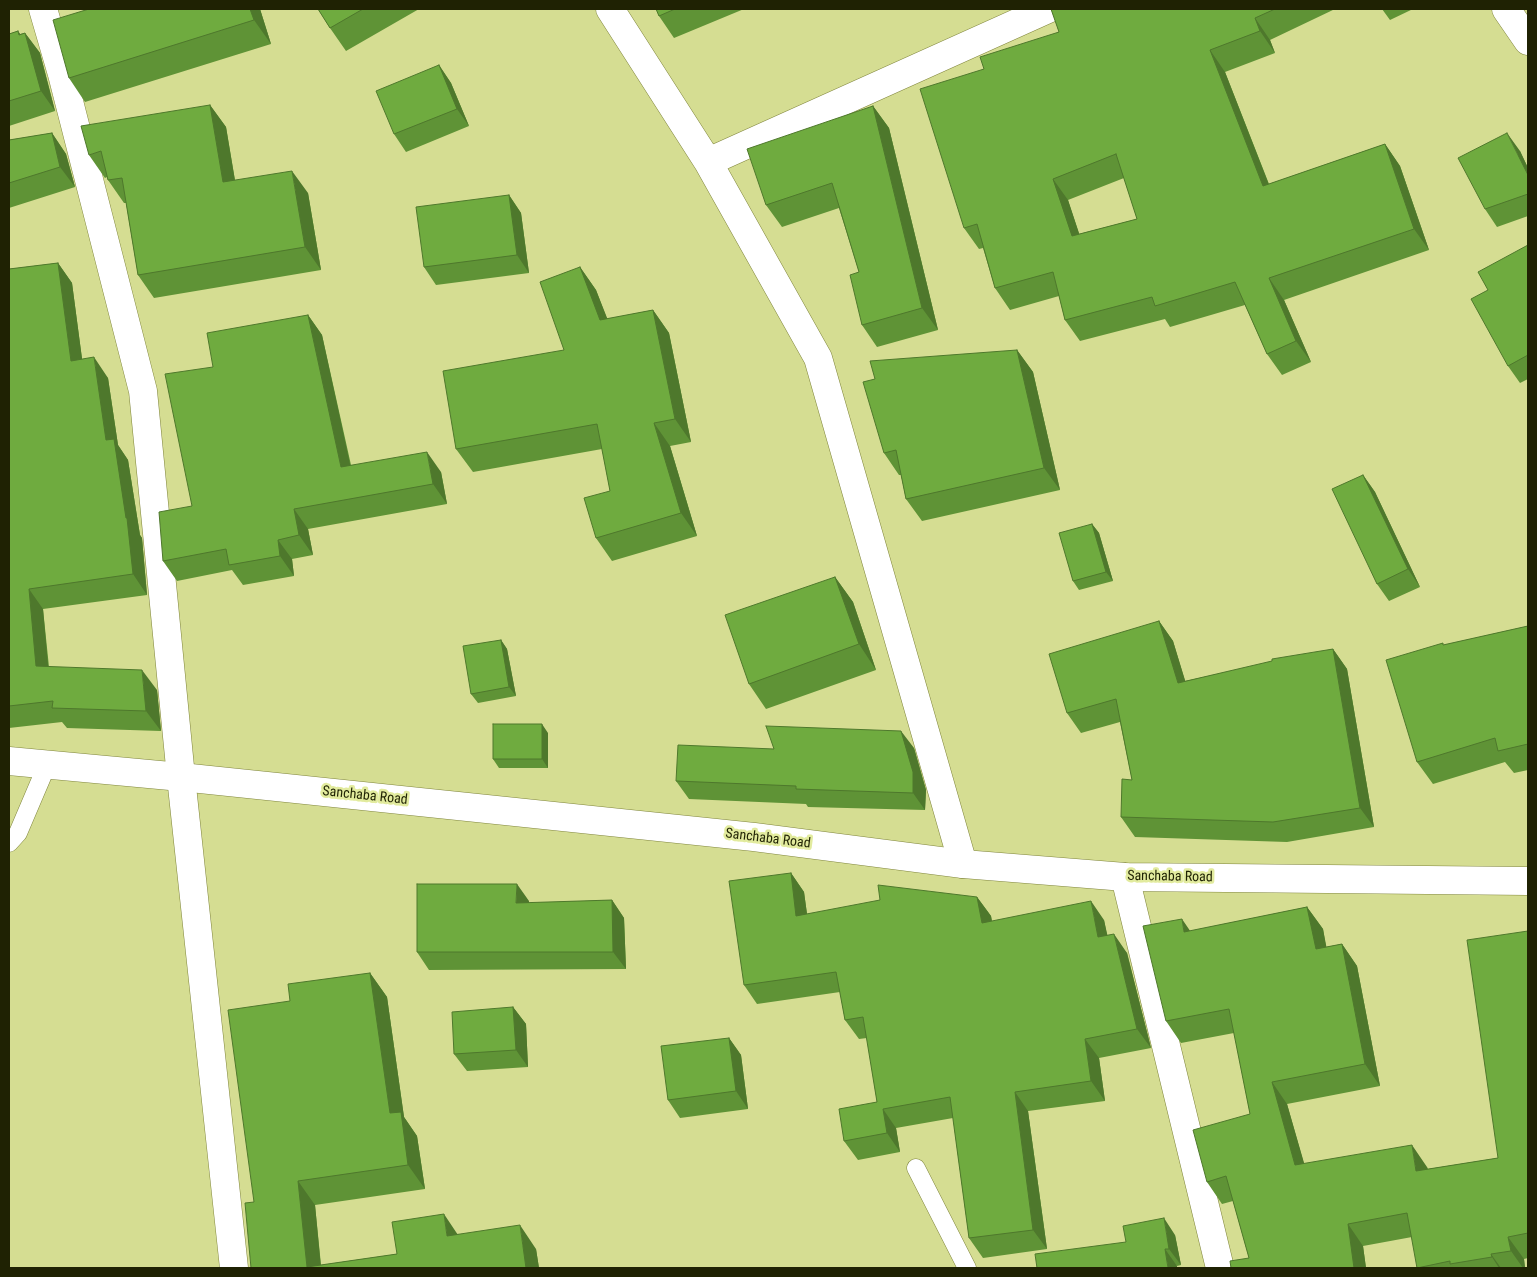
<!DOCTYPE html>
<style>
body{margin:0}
#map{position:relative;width:1537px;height:1277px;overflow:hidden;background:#d5dd92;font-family:"Roboto Condensed",sans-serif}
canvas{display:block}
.frame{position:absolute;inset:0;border:10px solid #1f2203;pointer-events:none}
</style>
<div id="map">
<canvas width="1537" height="1277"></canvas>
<div class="frame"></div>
</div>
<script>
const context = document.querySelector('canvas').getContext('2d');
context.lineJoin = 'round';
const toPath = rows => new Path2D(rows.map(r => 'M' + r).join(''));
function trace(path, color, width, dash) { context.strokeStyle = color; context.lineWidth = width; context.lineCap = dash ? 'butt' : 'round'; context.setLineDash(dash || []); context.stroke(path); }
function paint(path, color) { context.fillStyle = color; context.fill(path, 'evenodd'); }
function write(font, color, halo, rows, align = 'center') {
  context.font = font + ' "Roboto Condensed",sans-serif'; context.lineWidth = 5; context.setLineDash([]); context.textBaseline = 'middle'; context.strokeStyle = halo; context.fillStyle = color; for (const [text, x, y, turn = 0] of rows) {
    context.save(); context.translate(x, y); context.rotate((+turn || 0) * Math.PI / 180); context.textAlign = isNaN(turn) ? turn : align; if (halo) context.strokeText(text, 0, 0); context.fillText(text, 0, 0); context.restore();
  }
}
const service = toPath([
 [9,843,18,833,47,765],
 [916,1168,967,1268]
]);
const minor = toPath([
 [43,9,62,74,143,391,181,777,234,1268],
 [610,9,708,162,818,358,963,864],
 [1506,9,1528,41],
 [708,162,1048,9],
 [1125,877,1220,1268]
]);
const tertiary = toPath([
 [9,761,181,777,754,837,963,864,1125,877,1528,881]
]);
const wall = toPath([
 [89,9,260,9,271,44,85,102,69,78],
 [318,9,419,9,346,51,330,28],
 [656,9,744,9,674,38,659,16],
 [1051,9,1335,9,1270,40,1275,53,1225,72,1269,184,1385,144,1400,166,1429,250,1284,300,1311,362,1282,375,1267,354,1245,305,1170,327,1165,319,1080,341,1065,320,1059,296,1010,310,995,288,983,248,979,249,964,228,984,69,1059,32],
 [1124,178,1137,219,1079,234,1068,200],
 [1382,9,1413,9,1390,20],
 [18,31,20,34,25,33,40,53,55,111,9,126,9,34],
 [439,65,451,83,469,126,406,152,394,134],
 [210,105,226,127,235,180,308,193,321,270,154,298,138,275,126,203,124,203,108,180,107,177,105,178,89,155],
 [873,106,889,128,938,330,877,347,862,325,859,272,839,208,782,227,766,205],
 [52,133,66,154,75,187,9,208,9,140],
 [1520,151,1528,168,1528,216,1497,227,1485,209],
 [509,195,521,213,529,273,436,285,424,267],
 [1528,245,1528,379,1520,383,1508,366,1488,290],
 [58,263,72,283,82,359,108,378,118,445,128,460,140,535,142,538,147,595,43,609,49,667,157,690,161,731,67,728,62,722,9,728,9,269],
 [580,267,596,290,607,319,653,310,669,333,691,442,670,446,697,536,612,561,596,538,610,491,602,449,473,472,456,449,564,350],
 [308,315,322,335,351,465,441,472,447,504,308,529,313,555,292,559,294,576,243,585,232,570,177,581,163,561,192,506,213,367],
 [1017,350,1033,372,1060,490,922,521,906,499,901,475,899,475,884,453],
 [1363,475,1375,492,1420,587,1389,601,1377,584],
 [1092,524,1099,533,1113,581,1079,590,1073,581],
 [835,577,853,602,876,670,766,709,749,684],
 [1159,621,1173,641,1185,681,1333,649,1347,669,1374,827,1287,842,1135,837,1121,817,1132,780,1120,722,1081,733,1067,713],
 [1528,626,1528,770,1514,773,1505,762,1433,784,1417,762,1444,645],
 [501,640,507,649,516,696,478,703,471,694],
 [548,733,548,768,499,768,493,759],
 [914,748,926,790,925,810,808,807,806,804,689,799,676,781,774,749],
 [791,873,804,892,807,914,977,897,991,916,992,921,1104,920,1107,935,1127,953,1151,1048,1099,1058,1105,1101,1028,1111,1047,1249,983,1258,969,1238,953,1118,896,1128,900,1152,858,1160,844,1141,877,1102,867,1038,859,1039,845,1020,840,992,757,1004,744,985],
 [612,900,624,918,626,969,429,970,417,952,529,901,529,903],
 [1307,907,1323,929,1326,947,1342,944,1357,966,1380,1086,1287,1104,1304,1164,1427,1167,1428,1169,1498,1158,1528,931,1528,1258,1524,1259,1525,1268,1418,1268,1412,1237,1363,1246,1366,1268,1231,1268,1249,1258,1233,1201,1222,1204,1207,1182,1250,1114,1234,1033,1181,1043,1166,1021,1190,931],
 [370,973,387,997,404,1117,417,1136,425,1189,315,1205,321,1265,397,1254,457,1234,536,1249,539,1268,251,1268,254,1202,290,1001],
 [513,1007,526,1024,528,1067,467,1071,454,1054],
 [729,1038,741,1055,748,1109,680,1118,668,1100],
 [1175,1235,1181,1265,1177,1266,1126,1242]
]);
const shadedWall = toPath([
 [250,9,260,9,271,44,254,20],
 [1255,18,1270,40,1275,53,1260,31],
 [18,31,29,47,25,33,40,53,55,111,41,91],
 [1210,50,1225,72,1278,208,1263,186],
 [439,65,451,83,469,126,457,109],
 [210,105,226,127,239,205,223,182],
 [873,106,889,128,938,330,922,308],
 [52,133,66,154,75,187,60,167],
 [1507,133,1520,151,1528,168,1528,175],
 [1385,144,1400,166,1429,250,1414,229],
 [292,171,308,193,321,270,305,247],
 [1053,179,1068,200,1087,257,1072,236],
 [509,195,521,213,529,273,517,255],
 [58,263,72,283,85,381,71,361],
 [580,267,596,290,617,343,600,320],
 [1269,278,1284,300,1311,362,1296,341],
 [653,310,669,333,691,442,675,419],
 [308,315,322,335,355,487,341,467],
 [1017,350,1033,372,1060,490,1044,468],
 [94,357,108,378,118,445,128,460,140,535,142,538,147,595,133,574,106,440],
 [654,423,670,446,697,536,681,513],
 [427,452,441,472,447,504,433,484],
 [1363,475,1375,492,1420,587,1408,569],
 [294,509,308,529,313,555,299,535],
 [1092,524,1099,533,1113,581,1106,572],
 [278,540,292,559,294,576,280,556],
 [835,577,853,602,876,670,859,644],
 [29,589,43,609,50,687,36,666],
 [1159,621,1173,641,1192,703,1178,683],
 [501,640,507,649,516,696,509,687],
 [1333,649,1347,669,1374,827,1360,808],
 [142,670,157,690,161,731,146,711],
 [542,724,548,733,548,768,542,759],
 [901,731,914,748,926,790,925,810,913,793],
 [791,873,804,892,810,936,796,916],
 [517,884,529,901,529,921,516,903],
 [977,897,991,916,995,942,982,923],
 [612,900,624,918,626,969,613,952],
 [1091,901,1104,920,1112,956,1098,937],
 [1307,907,1323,929,1331,971,1316,949],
 [1182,919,1197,941,1184,932],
 [1114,934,1127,953,1151,1048,1137,1029],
 [1342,944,1357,966,1380,1086,1365,1064],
 [370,973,387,997,404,1117,417,1136,425,1189,408,1165,390,1113],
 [513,1007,526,1024,528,1067,516,1050],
 [729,1038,741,1055,748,1109,736,1091],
 [1085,1039,1099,1058,1105,1101,1091,1081],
 [1272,1082,1287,1104,1311,1187,1295,1165],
 [1015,1092,1028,1111,1047,1249,1033,1230],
 [883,1109,896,1128,900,1152,887,1133],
 [1412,1145,1427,1167,1432,1193,1416,1171],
 [298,1181,315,1205,321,1268,307,1267],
 [444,1214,460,1238,447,1236],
 [1164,1218,1175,1235,1181,1265,1169,1249],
 [1348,1224,1363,1246,1366,1268,1354,1268],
 [520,1225,536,1249,539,1268,526,1268],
 [1508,1237,1524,1259,1525,1268,1523,1268,1511,1251],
 [1165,1249,1177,1266,1177,1268,1168,1268],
 [1491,1254,1501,1268,1499,1268,1492,1257]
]);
const building = toPath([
 [89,9,250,9,254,20,69,78,53,20,89,9],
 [318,9,363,9,330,28,318,9],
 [656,9,675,9,659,16,656,9],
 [1051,9,1275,9,1255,18,1260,31,1210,50,1263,186,1385,144,1414,229,1269,278,1296,341,1267,354,1235,282,1155,306,1152,297,1065,320,1053,272,995,288,977,224,964,228,920,89,984,69,980,57,1059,32,1051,9],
 [1116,154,1137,219,1072,236,1053,179,1116,154],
 [18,31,19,35,25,33,41,91,9,101,9,34,18,31],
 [439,65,457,109,394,134,376,91,439,65],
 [210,105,223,182,292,171,305,247,138,275,122,178,108,180,101,151,89,155,81,126,210,105],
 [873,106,922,308,862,325,850,275,859,272,832,183,766,205,747,149,873,106],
 [52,133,60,167,9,183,9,140,52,133],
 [1507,133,1528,175,1528,194,1485,209,1458,158,1507,133],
 [509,195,517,255,424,267,416,207,509,195],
 [1528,245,1528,355,1508,366,1471,299,1488,290,1478,272,1528,245],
 [58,263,71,361,94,357,106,440,114,439,126,518,127,518,133,574,29,589,36,666,142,670,146,711,52,708,53,701,9,706,9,269,58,263],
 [580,267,600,320,653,310,675,419,654,423,681,513,596,538,584,498,610,491,597,424,456,449,443,371,564,350,540,282,580,267],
 [308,315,341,467,427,452,433,484,294,509,299,535,278,540,280,556,229,565,226,549,163,561,159,512,192,506,165,374,213,367,207,333,308,315],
 [1017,350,1044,468,906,499,896,450,884,453,863,382,875,379,870,361,1017,350],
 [1363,475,1408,569,1377,584,1332,489,1363,475],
 [1092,524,1106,572,1073,581,1059,533,1092,524],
 [835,577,859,644,749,684,725,615,835,577],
 [1159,621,1178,683,1272,661,1272,659,1333,649,1360,808,1273,822,1121,817,1122,779,1132,780,1116,699,1067,713,1049,654,1159,621],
 [1528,626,1528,744,1498,751,1495,738,1417,762,1386,660,1443,643,1443,645,1528,626],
 [501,640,509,687,471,694,463,646,501,640],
 [493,724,542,724,542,759,493,759,493,724],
 [766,726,901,731,913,772,913,793,796,789,796,786,676,781,678,745,774,749,766,726],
 [791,873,796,916,880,900,878,885,977,897,982,923,1091,901,1098,937,1114,934,1137,1029,1085,1039,1091,1081,1015,1092,1033,1230,969,1238,950,1097,883,1109,887,1133,844,1141,839,1109,877,1102,863,1017,845,1020,836,972,744,985,729,881,791,873],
 [417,884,517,884,516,903,612,900,613,952,417,952,417,884],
 [1307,907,1316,949,1342,944,1365,1064,1272,1082,1295,1165,1412,1145,1416,1171,1498,1158,1467,940,1528,931,1528,1233,1508,1237,1511,1251,1491,1254,1492,1257,1450,1264,1450,1261,1417,1268,1407,1213,1348,1224,1354,1268,1231,1268,1230,1261,1249,1258,1226,1176,1207,1182,1193,1130,1250,1114,1229,1009,1166,1021,1143,926,1182,919,1184,932,1307,907],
 [370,973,390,1113,401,1112,408,1165,298,1181,307,1267,397,1254,392,1222,444,1214,447,1236,520,1225,526,1268,251,1268,245,1203,254,1202,228,1010,290,1001,288,984,370,973],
 [513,1007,516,1050,454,1054,452,1012,513,1007],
 [729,1038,736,1091,668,1100,661,1046,729,1038],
 [1164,1218,1169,1249,1165,1249,1168,1268,1037,1268,1035,1254,1126,1242,1123,1226,1164,1218]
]);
const streetNames = [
 ["Sanchaba Road",365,796,6],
 ["Sanchaba Road",768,839,7],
 ["Sanchaba Road",1170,877,1]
];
trace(service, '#80863d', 19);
trace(minor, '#80863d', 29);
trace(tertiary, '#80863d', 29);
trace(service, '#fff', 18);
trace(minor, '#fff', 28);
trace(tertiary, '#fff', 28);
paint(wall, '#5f9336');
paint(shadedWall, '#4e782c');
paint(building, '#6fab3f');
trace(building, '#4e782c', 1);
write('14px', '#1f2203', '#e2eb9e', streetNames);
</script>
